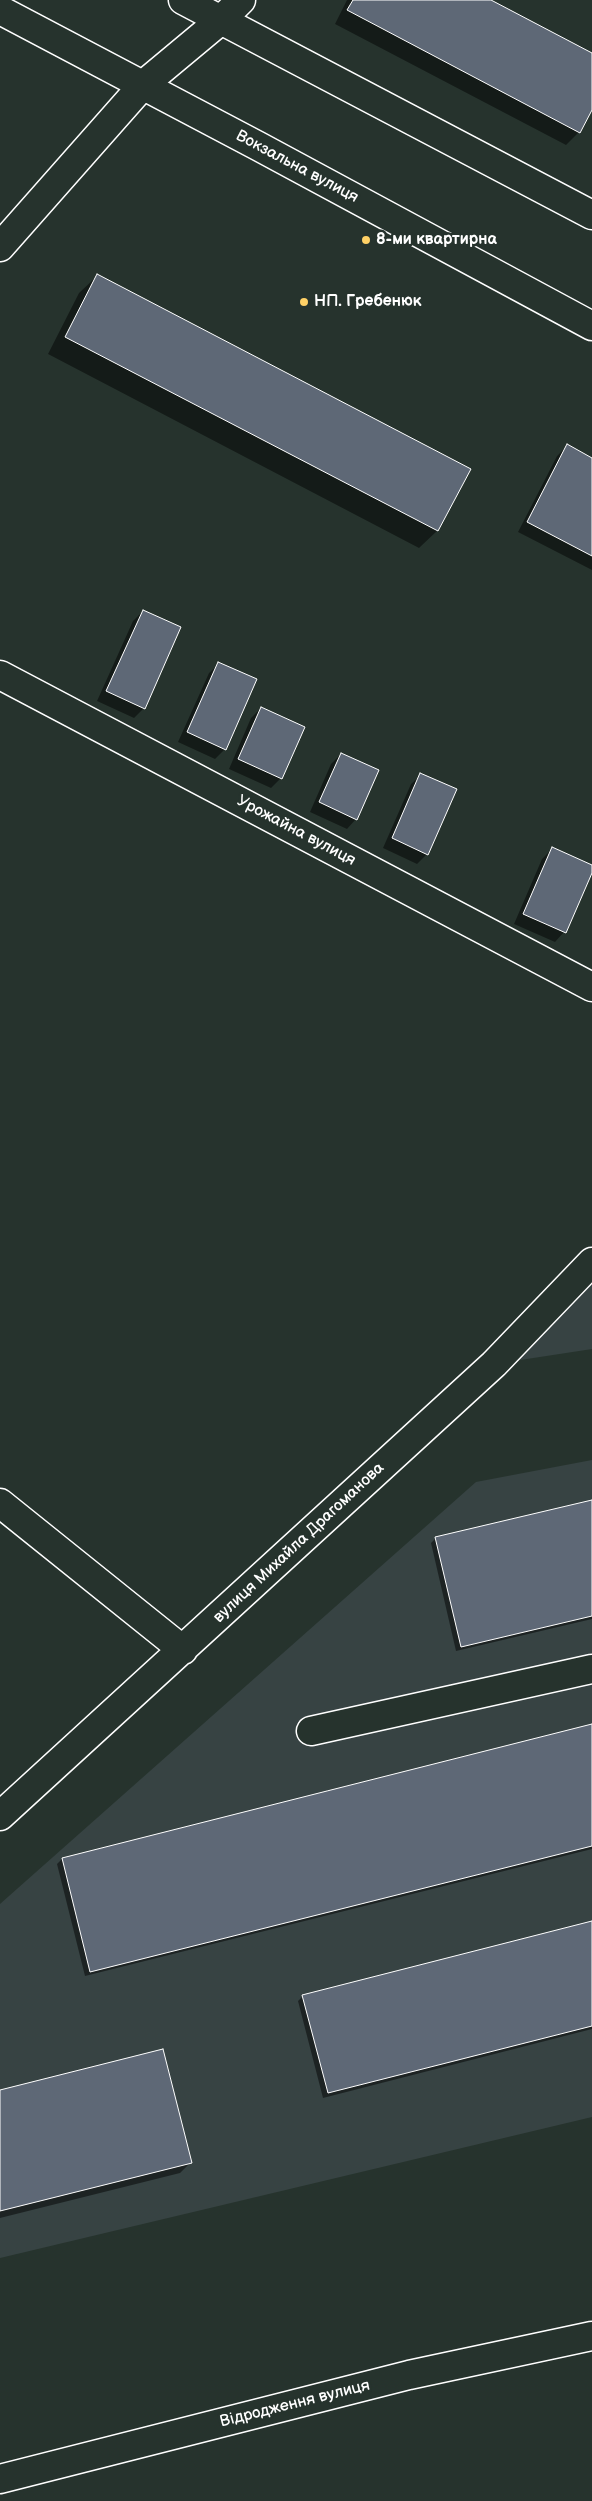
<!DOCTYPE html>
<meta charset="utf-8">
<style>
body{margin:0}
canvas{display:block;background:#26332d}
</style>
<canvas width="592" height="2501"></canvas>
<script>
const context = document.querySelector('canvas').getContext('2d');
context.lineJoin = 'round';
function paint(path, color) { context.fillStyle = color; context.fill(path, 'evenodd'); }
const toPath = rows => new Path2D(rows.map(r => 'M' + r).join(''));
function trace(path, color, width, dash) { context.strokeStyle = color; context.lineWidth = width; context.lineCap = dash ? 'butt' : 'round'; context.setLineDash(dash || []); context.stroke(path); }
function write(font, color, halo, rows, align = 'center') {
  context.font = font + ' "Balsamiq Sans",sans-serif'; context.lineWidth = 5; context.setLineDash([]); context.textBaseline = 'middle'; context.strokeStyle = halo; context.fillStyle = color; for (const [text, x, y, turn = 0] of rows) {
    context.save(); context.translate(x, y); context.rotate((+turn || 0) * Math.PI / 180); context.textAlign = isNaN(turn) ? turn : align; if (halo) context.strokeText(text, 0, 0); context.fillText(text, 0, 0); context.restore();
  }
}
const built = toPath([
 [592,1266,592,1349,494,1364],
 [592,1460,592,2117,0,2258,0,1904,476,1482]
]);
const shadow = toPath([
 [347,0,489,0,592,54,592,107,579,132,566,145,335,24],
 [97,276,469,470,437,531,419,548,48,354,79,293],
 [567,446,592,459,592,570,518,532,557,456],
 [143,611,144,708,134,718,97,701,133,621],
 [219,664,225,749,215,759,178,742,209,673],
 [261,708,281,778,271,788,229,769,251,718],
 [341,754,356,819,347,829,310,812,331,764],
 [421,775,427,854,417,864,383,848,411,784],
 [552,849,592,866,564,932,555,942,514,924,542,859],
 [592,1501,592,1619,456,1651,431,1543,436,1538],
 [592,1726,592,1849,85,1976,57,1864,62,1859],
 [592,1922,592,2029,323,2098,298,2001,303,1996],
 [0,2091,190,2163,180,2173,0,2218]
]);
const building = toPath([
 [353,0,491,0,592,53,592,110,580,133,347,10,353,0],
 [97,274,471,469,438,531,65,337,97,274],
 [567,444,592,458,592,556,527,522,567,444],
 [143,610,181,627,145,709,106,691,143,610],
 [218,662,257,679,226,750,187,732,218,662],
 [261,707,305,727,282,779,238,759,261,707],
 [341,753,379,770,357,820,319,802,341,753],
 [420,773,457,789,428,855,392,838,420,773],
 [552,847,592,865,592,873,566,933,523,914,552,847],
 [592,1500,592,1616,461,1647,435,1537,592,1500],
 [592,1724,592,1846,90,1972,62,1858,592,1724],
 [592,1921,592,2026,328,2093,302,1995,592,1921],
 [163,2049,192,2163,0,2211,0,2090,163,2049]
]);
const minor = toPath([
 [183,0,592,215],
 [0,10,258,146,592,326],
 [0,247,143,85,221,20,241,0],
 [0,675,592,987],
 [0,1503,183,1650],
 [311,1731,592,1669],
 [0,1816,494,1364,592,1262],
 [0,2479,409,2375,592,2336]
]);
const markers = [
 [366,240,5,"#ffd166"],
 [304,302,5,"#ffd166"]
];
const streetNames = [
 ["Вокзальна вулиця",297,167,28],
 ["Урожайна вулиця",296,831,28],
 ["вулиця Михайла Драгоманова",299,1543,-43],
 ["Відродження вулиця",295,2404,-14]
];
const poiNames = [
 ["8-ми квартирна",376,240],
 ["НП. Гребенюк",314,302]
];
paint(built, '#374343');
paint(shadow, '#0007');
paint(building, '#5e6876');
trace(building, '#fff', 1);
trace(minor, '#fff', 31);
trace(minor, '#26332d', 28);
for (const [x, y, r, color] of markers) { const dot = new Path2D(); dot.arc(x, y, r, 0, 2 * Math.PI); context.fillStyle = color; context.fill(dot); trace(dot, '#26332d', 2); }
write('16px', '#fff', '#26332d', streetNames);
write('bold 16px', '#fff', '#26332d', poiNames, 'left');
</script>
